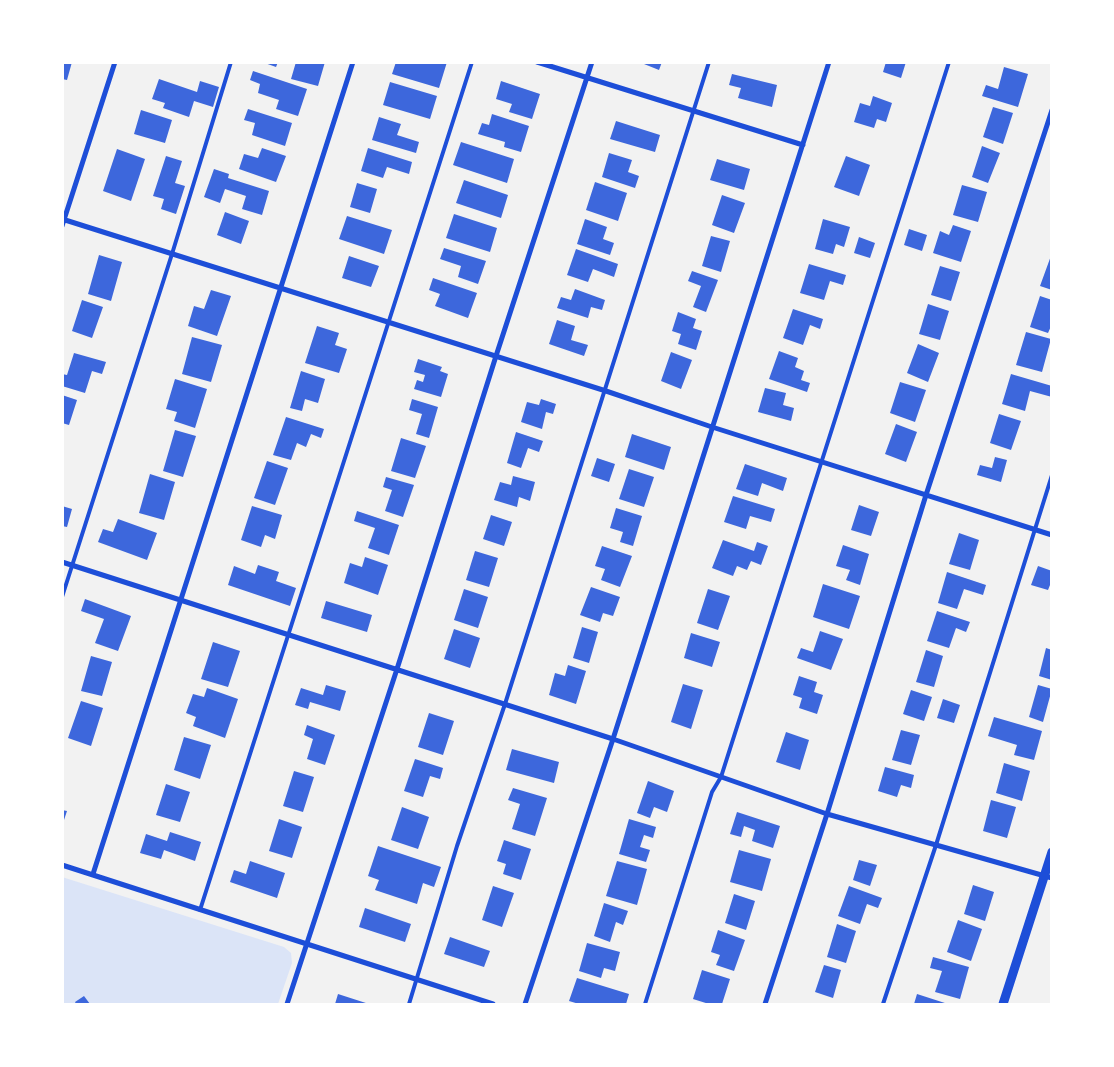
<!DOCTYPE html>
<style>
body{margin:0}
#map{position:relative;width:1114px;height:1067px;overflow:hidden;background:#f2f2f2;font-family:"DM Sans",sans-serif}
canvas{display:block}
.frame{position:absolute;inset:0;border:64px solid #fff;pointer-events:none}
</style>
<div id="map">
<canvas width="1114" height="1067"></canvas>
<div class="frame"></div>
</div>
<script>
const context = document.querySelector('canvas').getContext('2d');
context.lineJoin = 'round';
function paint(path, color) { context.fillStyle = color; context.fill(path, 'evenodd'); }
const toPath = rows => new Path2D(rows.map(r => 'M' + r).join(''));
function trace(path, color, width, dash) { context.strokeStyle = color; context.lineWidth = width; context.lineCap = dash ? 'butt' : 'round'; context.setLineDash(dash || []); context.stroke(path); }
const green = toPath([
 [62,877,284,947,291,953,292,963,278,1004,63,1004]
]);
const building = toPath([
 [62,62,72,62,67,80,62,79],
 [262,62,278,62,276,67],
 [296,62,325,62,318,86,291,79],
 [396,62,447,62,439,88,392,74],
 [639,62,662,62,659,70],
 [886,62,906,62,901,78,883,72],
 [1004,67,1028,74,1018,107,982,96,986,85,998,89],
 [253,71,307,89,298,116,276,109,279,100,258,93,260,84,250,80],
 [732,74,777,85,772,107,738,98,741,88,729,85],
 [159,79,197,92,200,81,219,87,213,107,194,101,189,117,163,108,165,103,152,99],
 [501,81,540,94,532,119,509,112,512,104,496,99],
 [390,82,437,96,430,119,383,105],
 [873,96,892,103,886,122,877,119,874,128,854,122,860,103,870,106],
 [993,107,1013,113,1003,144,983,137],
 [248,109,292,123,285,146,252,135,255,123,244,120],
 [141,110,172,120,165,143,134,134],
 [492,114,529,126,521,152,504,147,505,142,478,134,482,123,489,125],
 [379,117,401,124,397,135,419,142,416,153,372,140],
 [616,121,660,135,655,152,610,139],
 [461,142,514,159,507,183,453,165],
 [982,146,1000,153,988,183,972,177],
 [262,148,286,156,276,182,239,169,244,154,258,158],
 [368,148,412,162,409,174,387,167,383,178,361,171],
 [117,149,145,159,131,201,103,191],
 [609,153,632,160,628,172,639,176,635,188,602,177],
 [166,156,182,161,175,183,185,186,176,214,161,209,164,199,153,196],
 [846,156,870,165,859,196,834,187],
 [717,159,750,169,744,190,710,180],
 [214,169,229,174,228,178,269,191,262,215,242,209,246,196,225,189,220,203,204,197],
 [464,180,508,195,501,218,456,203],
 [595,182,627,193,618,221,586,210],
 [357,183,377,189,370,213,350,207],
 [962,185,987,192,978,222,953,215],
 [722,195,745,203,734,233,712,225],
 [225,212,249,221,241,244,217,235],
 [454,214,497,228,490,252,446,238],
 [347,216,392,230,384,254,339,239],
 [585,219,607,227,603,239,614,243,610,255,577,244],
 [823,219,850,227,844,247,836,244,833,254,815,249],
 [953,225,971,231,961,262,933,253,940,231,949,235],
 [909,229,927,235,922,251,904,245],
 [711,236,730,241,721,272,702,266],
 [859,237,875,243,870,258,854,253],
 [444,248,486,261,478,284,458,277,461,266,440,259],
 [576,249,618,264,614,277,593,269,588,282,567,275],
 [1052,253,1052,290,1040,286],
 [99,255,122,262,111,301,88,294],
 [349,256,379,266,371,287,342,278],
 [809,264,846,275,843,285,830,281,824,300,800,293],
 [940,266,960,272,951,301,931,295],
 [692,271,718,280,706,312,693,307,701,286,688,281],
 [433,278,477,293,468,318,435,306,440,294,429,290],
 [575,289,605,300,602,310,591,307,588,318,557,308,561,297,571,300],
 [211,290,231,296,217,336,188,326,194,306,204,309],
 [1040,296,1052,300,1052,324,1048,333,1030,327],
 [82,300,103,307,92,338,72,331],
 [928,304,949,311,940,340,919,334],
 [793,309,823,319,820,329,810,325,803,345,783,338],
 [678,312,696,319,693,328,702,331,696,350,678,344,681,334,672,331],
 [557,320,575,326,571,340,588,345,584,356,549,344],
 [317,326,339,333,335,345,347,349,339,373,305,363],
 [1026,332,1051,339,1042,372,1016,365],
 [192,337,222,345,211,382,182,374],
 [918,344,939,353,928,382,907,373],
 [779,351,798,358,795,367,804,371,801,380,810,383,807,392,769,379],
 [671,352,692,360,681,389,661,381],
 [74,353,106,362,102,374,92,371,85,393,62,386,62,374,67,375],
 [418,359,442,367,440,371,448,374,441,397,414,389,417,380,423,382,425,375,414,372],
 [301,371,325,379,318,403,305,399,302,411,290,408],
 [1011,374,1052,386,1052,397,1030,391,1025,411,1002,404],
 [175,379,207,389,195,428,174,421,177,412,166,409],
 [900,382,926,390,915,422,890,413],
 [765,388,786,393,783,405,794,408,791,421,758,412],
 [62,395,77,400,69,425,62,423],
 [412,399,438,407,429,438,416,434,422,414,409,410],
 [541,399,556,404,553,414,546,412,542,429,521,422,527,402,539,405],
 [999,414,1021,421,1011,450,990,443],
 [286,417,324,429,321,438,311,434,306,447,297,443,291,460,273,455],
 [896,424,917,432,906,462,885,454],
 [175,430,196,436,183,477,163,471],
 [516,432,543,441,539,452,528,448,521,468,507,463],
 [632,434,671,447,664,470,625,457],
 [401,438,426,446,415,478,391,471],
 [995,457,1007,460,1001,482,977,475,980,465,992,468],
 [597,458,615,464,609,482,591,476],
 [267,461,288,468,275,505,254,498],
 [745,464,787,478,783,491,762,483,758,496,736,489],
 [629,469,654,477,644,507,619,499],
 [150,474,175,482,164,520,139,513],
 [513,476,535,482,530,501,519,497,517,507,494,500,500,482,511,485],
 [386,477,414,485,403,517,385,511,392,490,383,487],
 [733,496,775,509,771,522,750,516,746,529,724,522],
 [859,505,879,512,871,536,851,530],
 [62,506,72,509,67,527,62,526],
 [252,506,282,515,275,539,265,535,261,547,241,540],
 [616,508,642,516,633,546,620,542,623,532,610,528],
 [357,511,399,525,389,555,368,548,375,528,354,521],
 [491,515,512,522,504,546,483,539],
 [118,519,157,533,147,560,98,542,103,529,113,532],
 [959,533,979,540,970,570,949,564],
 [723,540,754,551,757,542,768,546,761,565,751,561,747,570,737,566,733,576,712,568],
 [843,545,869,554,860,585,846,580,850,570,836,566],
 [602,546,632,556,620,587,601,580,605,569,595,566],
 [475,551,498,558,489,587,466,580],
 [365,557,388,565,378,595,344,583,350,563,362,567],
 [258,565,279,572,276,581,296,588,290,606,228,585,234,566,255,574],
 [1038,566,1052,571,1052,580,1048,590,1031,585],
 [947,572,986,585,983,595,964,589,957,609,938,603],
 [823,584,860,596,849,629,813,617],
 [591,587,620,597,613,616,603,613,600,622,580,615],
 [464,589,488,597,478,628,454,620],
 [708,589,730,596,718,630,697,623],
 [85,599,131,616,118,651,95,643,104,619,81,611],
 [326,601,372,615,367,632,321,618],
 [937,611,970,622,966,632,956,628,949,648,927,641],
 [582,627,598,632,589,663,573,658],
 [454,629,480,638,470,668,444,659],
 [820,631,843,639,831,670,797,658,801,648,813,652],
 [691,633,720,642,712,667,684,658],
 [213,642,240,651,228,687,201,679],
 [1046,648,1052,650,1052,680,1039,676],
 [926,650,943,656,934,687,916,682],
 [91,656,112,662,102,696,81,691],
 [568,665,586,671,576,704,549,695,555,673,565,676],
 [799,676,817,682,814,692,823,695,817,714,799,708,802,698,793,695],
 [683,684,703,690,691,729,671,722],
 [326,685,346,691,340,711,310,702,308,709,295,705,301,688,323,695],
 [1038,685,1052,689,1043,722,1029,717],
 [207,688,238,699,225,738,193,726,196,717,186,713,193,694,204,697],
 [911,690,932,697,924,721,903,714],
 [943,699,960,705,954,723,937,718],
 [81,701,103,708,91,746,68,738],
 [429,713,454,721,443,755,418,747],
 [994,717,1042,731,1034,760,1014,755,1017,745,988,736],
 [307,725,335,735,325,765,307,759,313,739,304,735],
 [901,730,920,735,911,765,892,760],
 [786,732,809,740,800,770,776,762],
 [184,737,211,745,200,779,174,770],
 [512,749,559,762,554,783,506,770],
 [415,759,443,768,440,779,430,776,423,797,404,791],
 [1004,763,1030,771,1022,801,996,793],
 [885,767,914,775,911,788,901,785,897,797,878,791],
 [294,771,314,777,303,812,283,806],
 [648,781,674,791,667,812,654,807,650,818,637,813],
 [166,784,190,792,180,822,156,815],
 [513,788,547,798,535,836,512,829,520,804,508,800],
 [991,800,1016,807,1007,838,983,831],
 [402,807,429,817,418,849,391,840],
 [62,810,67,811,63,823,62,823],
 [737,812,780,826,773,848,752,841,755,830,744,826,741,837,730,834],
 [279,819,302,827,292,858,269,851],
 [629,819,656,827,653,838,644,835,640,847,650,850,646,862,619,854],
 [170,832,201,842,195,861,164,850,161,859,140,853,146,834,167,841],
 [504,840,531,849,521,880,503,874,506,864,497,861],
 [378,846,441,867,434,887,423,883,417,904,375,890,379,880,368,876],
 [739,850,771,859,762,891,730,882],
 [859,860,877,865,870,886,853,880],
 [250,861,285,873,277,898,230,882,234,870,246,874],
 [617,861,647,869,637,905,606,896],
 [973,885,994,892,985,921,964,914],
 [493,886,514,893,502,927,482,920],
 [849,886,882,898,878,908,867,904,860,924,838,916],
 [734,894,755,901,746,930,725,923],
 [604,903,628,911,623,925,616,922,610,942,594,936],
 [365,908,411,924,405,942,359,927],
 [958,920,982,929,971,961,947,952],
 [837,924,856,931,846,963,827,957],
 [718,930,745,940,734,971,716,965,720,955,711,952],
 [450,937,490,951,484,967,444,954],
 [587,943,620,952,615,971,604,968,601,978,579,971],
 [933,957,969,967,960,999,935,992,942,971,930,968],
 [824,965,841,970,833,998,815,992],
 [702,970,730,979,722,1004,709,1004,693,999],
 [577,978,629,994,626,1004,579,1004,569,1001],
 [338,994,369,1004,335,1004],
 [917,994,948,1004,914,1004],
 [84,996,90,1004,76,1004,75,1002]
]);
const service = toPath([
 [62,597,172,254,231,62],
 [200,910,472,62],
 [409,1004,457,846,505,704,709,62],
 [645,1004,712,792,721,777,949,62],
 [883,1004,936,845,1052,475]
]);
const minor = toPath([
 [537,62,803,145],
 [62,219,606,391,712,427,1052,535],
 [62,226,115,62],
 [62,562,613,739,827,814,1052,878],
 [62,865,493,1004],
 [93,874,353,62],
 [287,1004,397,669,496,356,592,62],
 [525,1004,613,739,829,62],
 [765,1004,827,814,926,495,1052,110]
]);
const tertiary = toPath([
 [1003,1004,1052,852]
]);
paint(green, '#dbe4f7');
paint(building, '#3d67dc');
trace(service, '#1d4ed8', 4);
trace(minor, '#1d4ed8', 5);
trace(tertiary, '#1d4ed8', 9);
</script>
